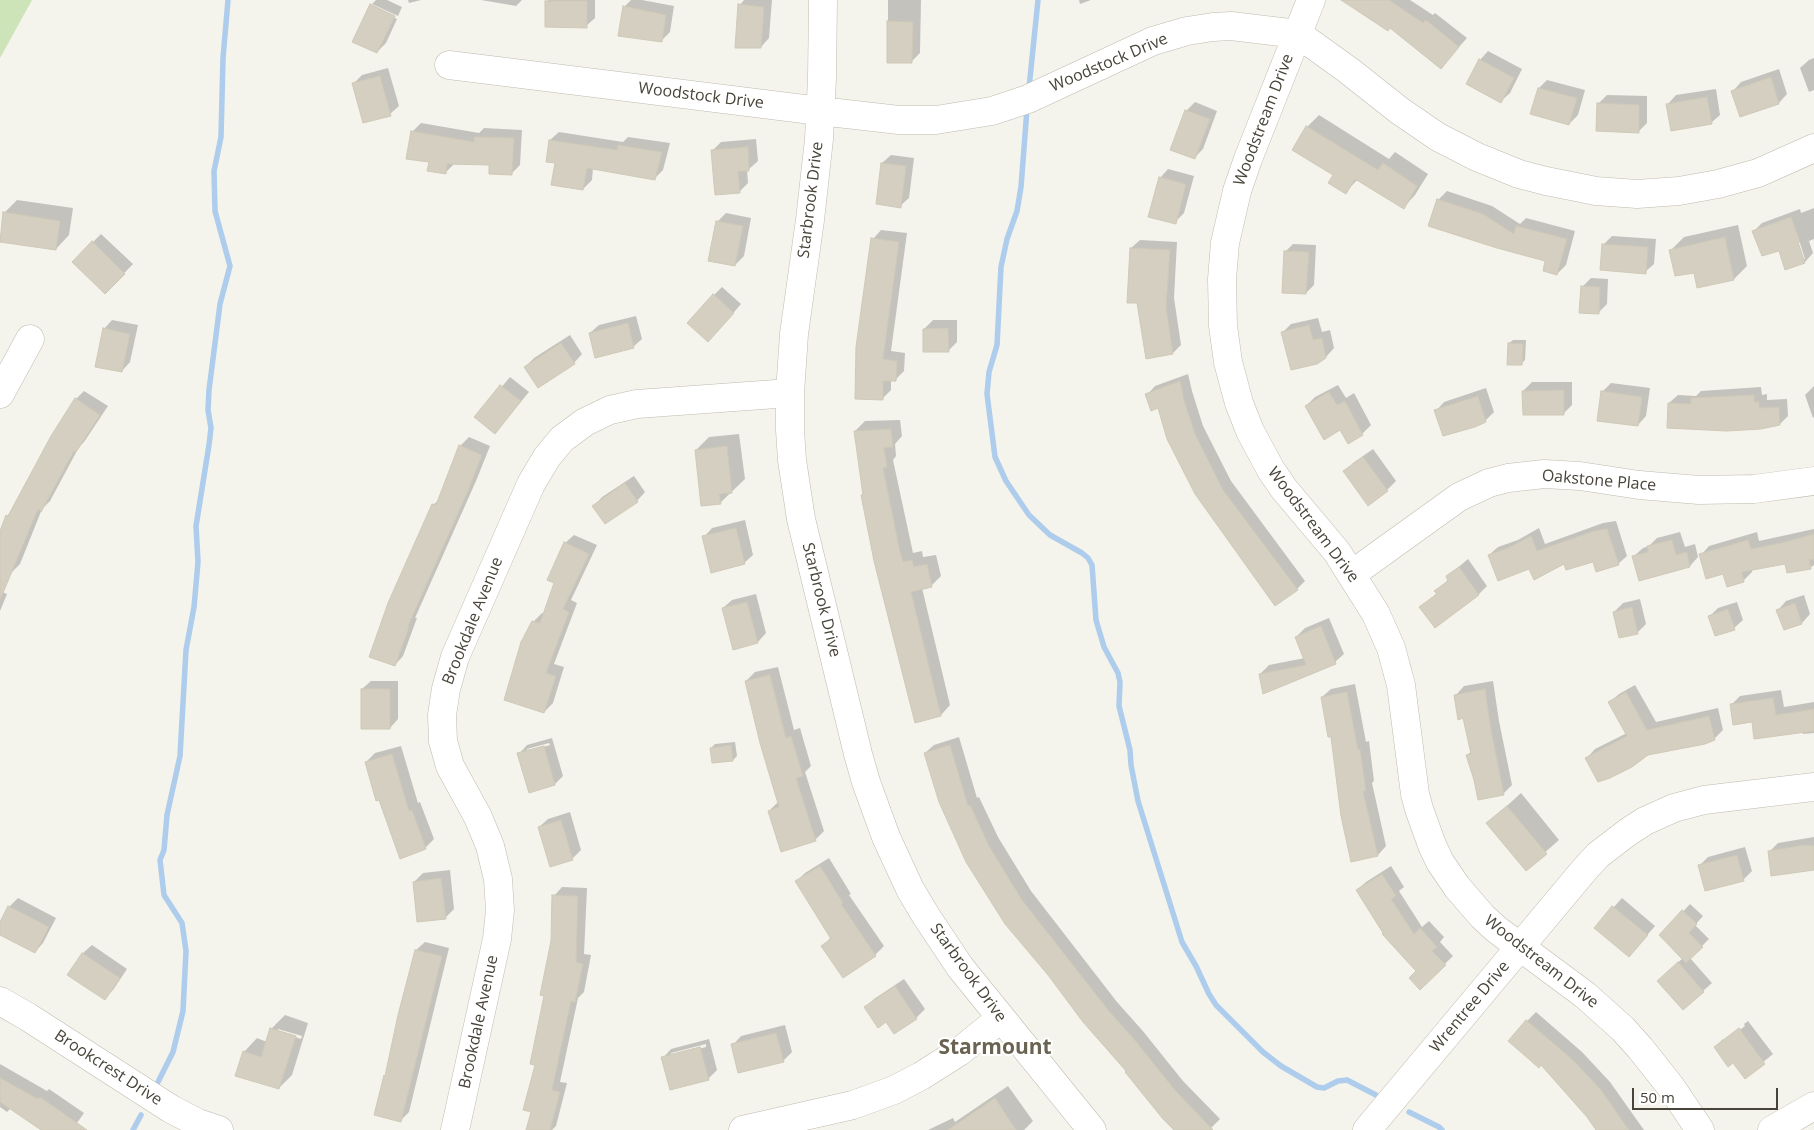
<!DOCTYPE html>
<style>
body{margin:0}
#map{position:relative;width:1814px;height:1130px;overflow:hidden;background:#f4f3ec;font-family:"Open Sans",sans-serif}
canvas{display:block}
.scale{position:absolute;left:1632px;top:1088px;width:146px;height:22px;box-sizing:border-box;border:2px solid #48443a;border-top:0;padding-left:6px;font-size:15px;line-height:18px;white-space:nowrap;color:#48443a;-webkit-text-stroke:4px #fff;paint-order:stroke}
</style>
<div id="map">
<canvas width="1814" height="1130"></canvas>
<div class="scale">50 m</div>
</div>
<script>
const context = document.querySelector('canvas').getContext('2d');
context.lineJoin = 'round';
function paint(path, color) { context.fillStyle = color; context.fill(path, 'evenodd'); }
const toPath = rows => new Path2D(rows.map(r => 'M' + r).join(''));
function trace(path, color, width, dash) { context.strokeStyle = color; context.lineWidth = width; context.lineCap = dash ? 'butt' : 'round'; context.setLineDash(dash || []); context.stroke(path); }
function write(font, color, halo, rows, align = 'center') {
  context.font = font + ' "Open Sans",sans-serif'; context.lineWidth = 4; context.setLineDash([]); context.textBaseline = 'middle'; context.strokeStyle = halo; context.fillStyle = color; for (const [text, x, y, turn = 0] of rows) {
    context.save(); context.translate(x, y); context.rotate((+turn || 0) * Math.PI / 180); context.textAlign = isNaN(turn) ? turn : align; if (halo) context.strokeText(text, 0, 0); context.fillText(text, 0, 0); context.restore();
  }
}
const green = toPath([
 [0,0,32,0,0,58]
]);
const shadow = toPath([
 [376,0,387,0,402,7,398,16,372,4,372,7,397,19,386,43,377,52,371,5],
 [408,0,421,0,409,3],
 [481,0,522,0,516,6],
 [548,0,595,0,595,18,586,26,546,2],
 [631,0,642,0,674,6,670,32,661,41,624,7],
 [744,0,772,0,769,38,761,47,740,5],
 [888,0,921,0,920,53,911,62,888,61],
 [1079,0,1091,0,1080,4],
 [1360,0,1410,0,1433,15,1435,13,1467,38,1441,67],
 [1488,51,1522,69,1510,93,1501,101,1480,60],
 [1814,58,1814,90,1809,92,1800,68,1809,60],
 [388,68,399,106,390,114,353,84,362,75],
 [1779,69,1787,94,1779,103,1741,116,1733,91,1741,82],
 [1547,80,1585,90,1578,115,1569,124,1539,88],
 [1716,89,1720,115,1711,123,1668,104,1676,95],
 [1607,95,1647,96,1647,123,1638,132,1599,103],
 [1195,102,1217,111,1203,149,1194,158,1186,111],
 [1319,115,1389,159,1395,152,1428,174,1415,195,1404,207,1358,179,1345,193,1307,127],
 [421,123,479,133,484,128,522,130,520,165,511,174,490,164,454,164,445,173,430,161,412,132],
 [559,132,623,142,628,137,670,143,663,170,655,178,593,168,592,180,583,189,556,162,550,140],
 [756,139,758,161,749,169,747,170,748,183,739,192,712,151,721,142],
 [891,155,914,158,909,198,900,206,882,163],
 [1168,169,1194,176,1184,213,1175,222,1160,178],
 [1447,191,1492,206,1520,224,1526,218,1575,231,1566,265,1557,274,1547,260,1438,200],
 [17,200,73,208,69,235,56,249,0,241,4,213],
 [1814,208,1814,239,1809,241,1813,253,1805,262,1780,249,1754,231,1762,223,1800,209,1801,213],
 [1799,240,1805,259,1802,259,1796,241],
 [726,213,751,218,744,256,735,265,717,222],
 [1738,225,1747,266,1734,279,1695,271,1670,251,1684,237],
 [881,230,907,233,891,351,905,353,904,371,895,380,891,380,891,390,882,399,873,239],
 [101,234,133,264,105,293,73,262],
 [1612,236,1656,239,1654,264,1645,272,1603,245],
 [1140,240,1177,242,1174,298,1181,345,1173,353,1131,248],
 [1293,244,1316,245,1314,285,1306,293,1285,252],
 [1591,278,1608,279,1607,304,1598,313,1582,287],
 [722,287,741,304,717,332,714,295],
 [636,316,642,339,633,347,590,333,599,325],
 [1318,318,1322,332,1330,330,1334,348,1326,357,1283,332,1291,324],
 [112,320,138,325,130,362,122,371,104,329],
 [933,320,957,320,957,342,948,351,924,329],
 [570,335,582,354,574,363,525,367,534,358],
 [1513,340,1526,340,1525,360,1521,364,1509,343],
 [1188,374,1192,391,1203,426,1231,481,1305,581,1297,589,1159,407,1147,395,1155,386],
 [510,377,529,392,495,433,476,417],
 [1532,382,1572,382,1572,405,1563,414,1523,391],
 [1611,383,1650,388,1646,416,1638,425,1602,392],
 [1338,385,1346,398,1354,393,1371,425,1362,434,1341,429,1306,406,1315,397],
 [1814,386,1814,417,1813,418,1805,395],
 [1761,387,1762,395,1767,394,1767,400,1787,399,1788,416,1780,424,1669,403,1678,395,1696,396,1701,391],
 [1486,388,1494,412,1485,421,1436,411,1444,402],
 [84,391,108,406,84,442,79,447,50,501,42,509,20,564,11,573,0,568,0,534,7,516,12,511,76,399],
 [900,420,902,436,895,444,896,456,893,460,913,553,922,551,923,557,936,555,941,576,931,586,922,588,950,705,941,715,862,496,864,494,855,431,865,421],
 [739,434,745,479,720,503,696,450,709,437],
 [469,437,490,446,476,481,415,618,417,618,403,656,395,665,433,505,440,499,460,446],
 [1373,449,1396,481,1387,490,1368,504,1345,472,1353,463],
 [634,476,645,492,637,501,594,506,602,497],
 [745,520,753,555,744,563,704,537,712,528],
 [1616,521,1627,556,1618,564,1593,561,1565,562,1530,567,1489,555,1498,547,1518,540,1539,528,1545,544,1603,523],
 [1814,529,1814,565,1810,568,1786,563,1752,569,1752,572,1744,580,1728,585,1724,573,1701,555,1709,546,1757,532,1759,541],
 [1680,532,1685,547,1695,544,1698,557,1690,566,1634,556,1643,548,1649,546,1657,538],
 [574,535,597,545,571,600,577,603,554,664,564,667,553,703,544,712,533,622,542,613,544,614,556,583,565,543],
 [1468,559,1487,586,1478,595,1421,607,1437,593,1436,591,1449,579,1447,577],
 [0,591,7,594,0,611],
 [756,594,766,633,758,642,723,608,732,600],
 [1804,595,1810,614,1802,623,1778,610,1786,601],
 [1640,599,1646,624,1637,633,1614,612,1623,603],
 [1737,602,1743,620,1734,628,1710,616,1718,608],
 [1329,618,1344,654,1335,662,1260,674,1269,665,1305,658,1296,637,1305,628],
 [778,667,794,730,800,728,811,766,805,772,824,831,815,840,769,811,778,802,746,681,755,672],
 [371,681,398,681,398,719,390,728,362,689],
 [1493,681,1499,721,1512,785,1504,793,1467,755,1472,751,1464,717,1456,695,1464,686],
 [1355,684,1366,742,1369,741,1374,781,1372,783,1386,846,1378,855,1322,697,1331,689],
 [1635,685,1656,722,1718,708,1723,730,1714,739,1648,754,1587,758,1595,749,1627,733,1610,702,1619,694],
 [1781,690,1784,707,1814,702,1814,733,1803,734,1802,731,1753,721,1731,705,1740,696],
 [959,737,977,798,979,797,998,837,1031,891,1117,1002,1142,1030,1183,1081,1220,1119,1209,1130,1176,1130,1164,1118,925,753,934,745],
 [552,738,563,776,555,784,519,754,527,745],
 [549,743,550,745,527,752,527,749],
 [735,742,737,756,733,760,711,748,715,744],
 [401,746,418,803,420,802,434,839,425,848,366,762,375,753],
 [1521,793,1559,840,1526,869,1488,823],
 [570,812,581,850,573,858,551,865,539,827,548,819],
 [1814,837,1814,869,1769,852,1778,843],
 [1745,847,1752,871,1743,880,1700,865,1708,857],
 [829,858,851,894,849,895,884,946,875,955,844,976,823,946,831,937,797,881,805,873],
 [1391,866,1404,887,1399,891,1422,927,1429,921,1444,937,1440,942,1453,956,1420,988,1418,971,1384,933,1357,890,1366,882],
 [450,870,454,909,445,918,414,882,423,873],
 [562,887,587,888,584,954,591,955,584,992,578,998,560,1082,567,1083,556,1126,552,1130,531,1130,537,1064,552,941,554,896],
 [18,898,56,918,43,943,35,952,0,934,0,924,9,907],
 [1622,898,1655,926,1629,956,1595,928],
 [1690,904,1703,916,1695,925,1709,939,1690,958,1712,983,1703,991,1667,972,1683,958,1661,935],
 [425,942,449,948,409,1112,400,1121,385,1076,386,1074,416,950],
 [92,945,127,969,113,990,105,998,69,975,83,953],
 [904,979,925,1009,916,1018,886,1021,865,1008,874,999],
 [1536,1012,1582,1052,1610,1082,1644,1130,1597,1130,1588,1116,1542,1063,1527,1021],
 [285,1015,308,1023,292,1075,279,1088,244,1052,257,1038,267,1042,272,1028],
 [278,1029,302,1036,301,1039,278,1031],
 [1748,1021,1773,1054,1745,1077,1734,1061,1716,1047,1723,1039,1723,1042,1745,1026,1744,1024],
 [785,1025,792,1052,783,1061,733,1045,741,1036],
 [709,1039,717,1070,708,1079,663,1058,671,1049],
 [706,1044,706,1047,671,1056,671,1053],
 [0,1064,47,1091,49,1089,84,1113,72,1130,43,1130,11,1108,7,1112,0,1107],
 [1008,1086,1033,1121,1024,1130,928,1130,953,1118,955,1122]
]);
const stream = toPath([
 [1029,88,1038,0],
 [1027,109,1021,187,1017,211,1007,239,1001,267,997,345,989,372,987,394,995,457,1006,481,1029,515,1050,535,1082,553,1088,558,1092,565,1096,620,1104,647,1118,673,1120,682,1119,706,1130,750,1131,765,1138,801,1182,942,1196,966,1209,994,1216,1005,1263,1052,1281,1066,1317,1087,1324,1088,1338,1081,1347,1080,1376,1095],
 [158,1082,173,1052,183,1011,186,951,182,923,164,895,160,860,164,850,167,815,180,756,186,650,194,607,198,562,196,526,209,445,211,428,208,410,209,390,220,304,230,266,215,211,214,171,221,137,223,58,228,0],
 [1409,1112,1439,1127,1442,1130],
 [133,1130,141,1115]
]);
const building = toPath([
 [1341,0,1389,0,1423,23,1426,20,1459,47,1441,69,1390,28,1388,31,1341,0],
 [545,1,587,1,587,28,545,27,545,1],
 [370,4,395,16,377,53,352,42,370,4],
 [738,4,764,7,761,48,735,48,738,4],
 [623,6,666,15,662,42,618,36,623,6],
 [887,21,913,22,912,63,887,63,887,21],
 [1479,59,1514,78,1501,103,1466,84,1479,59],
 [380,76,391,116,363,123,352,83,380,76],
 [1771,77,1779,104,1740,117,1731,91,1771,77],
 [1538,88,1577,98,1569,125,1530,114,1538,88],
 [1707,97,1712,124,1671,131,1666,104,1707,97],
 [1597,103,1639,105,1639,133,1596,131,1597,103],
 [1185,110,1210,119,1195,159,1170,150,1185,110],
 [1306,126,1378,170,1383,163,1417,186,1404,209,1355,179,1346,194,1328,183,1333,175,1292,150,1306,126],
 [411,131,474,142,474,137,514,138,512,175,489,174,489,165,447,164,446,174,427,171,429,162,406,159,411,131],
 [549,140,617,150,618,145,662,152,655,180,587,168,583,190,551,185,555,163,546,162,549,140],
 [748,147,749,171,738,171,740,193,715,195,711,150,748,147],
 [881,163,906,166,901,208,876,204,881,163],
 [1159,177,1186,184,1176,224,1148,217,1159,177],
 [1437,199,1483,214,1514,234,1516,226,1567,239,1557,275,1543,271,1545,261,1497,248,1428,226,1437,199],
 [3,212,60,221,56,250,0,242,3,212],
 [1791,217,1800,242,1798,242,1805,263,1785,270,1779,251,1762,256,1752,231,1791,217],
 [716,221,743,226,735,266,708,261,716,221],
 [1725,237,1734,280,1697,288,1694,273,1675,276,1669,250,1725,237],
 [871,238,899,242,883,359,897,361,896,381,883,381,883,400,855,399,856,347,871,238],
 [92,241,125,274,105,294,72,262,92,241],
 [1602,244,1648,247,1646,274,1600,270,1602,244],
 [1130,248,1170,250,1166,307,1173,354,1146,359,1137,303,1127,303,1130,248],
 [1284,251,1309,252,1306,294,1282,293,1284,251],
 [1581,286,1600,287,1599,314,1579,313,1581,286],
 [713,294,734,313,708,342,687,323,713,294],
 [628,323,634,348,595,358,589,333,628,323],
 [1309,325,1313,340,1322,338,1326,358,1317,364,1291,370,1281,332,1309,325],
 [103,328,130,334,122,372,95,367,103,328],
 [948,328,949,352,923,352,923,329,948,328],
 [561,343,575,364,538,388,524,367,561,343],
 [1508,343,1523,344,1522,365,1507,365,1508,343],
 [1180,381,1184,400,1195,434,1223,490,1298,590,1275,606,1195,494,1167,439,1158,408,1151,411,1145,394,1180,381],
 [500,385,521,401,495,434,474,417,500,385],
 [1564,390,1564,415,1523,415,1522,391,1564,390],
 [1601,391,1642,397,1638,426,1597,421,1601,391],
 [1329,392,1337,405,1345,401,1363,435,1348,444,1340,430,1324,440,1305,406,1329,392],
 [1754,395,1754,402,1759,402,1759,408,1779,407,1780,425,1761,429,1727,431,1667,428,1668,403,1691,404,1691,398,1754,395],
 [1478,396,1486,422,1475,427,1443,436,1434,410,1478,396],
 [75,398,100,415,76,452,74,451,41,512,38,509,0,600,0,531,6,515,8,516,51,436,75,398],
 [891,429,893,447,884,448,887,467,883,468,900,552,903,562,912,560,914,567,927,564,932,587,911,592,941,716,915,723,874,561,861,495,863,495,854,431,891,429],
 [459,445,482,455,468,491,408,626,409,627,395,666,369,657,388,603,432,504,436,505,459,445],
 [727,446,732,493,719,494,721,504,701,506,695,450,727,446],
 [1363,457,1388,491,1368,506,1343,471,1363,457],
 [625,483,638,502,605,524,592,506,625,483],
 [736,528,745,564,711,573,702,536,736,528],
 [1607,529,1619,565,1596,572,1593,562,1566,570,1564,564,1534,580,1529,569,1498,581,1488,555,1508,548,1531,536,1537,551,1594,531,1607,529],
 [1814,534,1814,559,1809,560,1811,569,1787,573,1785,564,1742,572,1744,582,1727,587,1723,574,1706,579,1699,554,1748,540,1751,549,1781,543,1814,534],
 [1672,540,1676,555,1687,552,1690,567,1639,581,1632,556,1648,552,1647,546,1672,540],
 [564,542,589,554,563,609,569,612,546,673,556,676,544,713,504,700,521,642,532,621,540,623,554,583,547,580,564,542],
 [1459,567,1479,595,1435,628,1419,607,1437,594,1434,591,1448,581,1446,576,1459,567],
 [747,602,758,643,733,650,722,608,747,602],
 [1795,603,1802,624,1784,630,1776,610,1795,603],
 [1632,607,1638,634,1619,638,1613,612,1632,607],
 [1728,609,1735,630,1715,636,1708,616,1728,609],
 [1321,626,1336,664,1263,694,1259,674,1306,665,1295,637,1321,626],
 [770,675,786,738,791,736,803,776,796,778,816,841,781,852,768,811,779,807,760,743,745,681,770,675],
 [361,689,390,689,390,729,361,729,361,689],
 [1485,689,1491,730,1504,795,1478,800,1474,780,1466,755,1471,754,1463,718,1458,720,1454,695,1485,689],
 [1347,692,1358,750,1360,749,1366,791,1363,791,1378,856,1351,862,1341,816,1331,737,1328,737,1321,697,1347,692],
 [1626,692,1647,730,1709,716,1715,740,1705,744,1648,755,1632,767,1610,778,1598,782,1585,758,1627,736,1608,702,1626,692],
 [1773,698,1776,715,1814,709,1814,731,1754,739,1752,722,1733,725,1730,704,1773,698],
 [731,745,733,761,712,763,710,748,731,745],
 [950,745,968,806,970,805,989,846,1022,900,1109,1011,1134,1039,1174,1089,1213,1130,1174,1130,1163,1119,1125,1072,1126,1071,1083,1022,1048,975,1005,924,966,862,939,802,924,753,950,745],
 [544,746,555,785,529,793,517,753,544,746],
 [392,754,409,811,412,810,426,849,400,859,379,800,376,801,365,762,392,754],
 [1507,806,1547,854,1526,871,1486,823,1507,806],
 [561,820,573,860,550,867,538,827,561,820],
 [1805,845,1814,846,1814,870,1771,876,1768,851,1805,845],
 [1737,855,1744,881,1705,891,1698,865,1737,855],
 [820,866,843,903,841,904,876,956,843,978,821,946,831,939,795,881,820,866],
 [1382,874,1396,896,1391,899,1414,934,1420,928,1437,947,1432,951,1446,965,1420,990,1409,978,1416,971,1382,934,1383,933,1356,890,1382,874],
 [441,878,446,919,417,922,413,882,441,878],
 [552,895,578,896,576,962,583,964,575,1002,571,1001,552,1090,560,1092,550,1130,526,1130,531,1112,523,1110,535,1065,530,1064,544,996,540,995,551,941,552,895],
 [8,906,49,927,35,953,0,935,0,922,8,906],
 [1612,906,1648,935,1629,957,1594,928,1612,906],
 [1682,910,1697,924,1689,933,1703,947,1686,963,1659,935,1682,910],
 [415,950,442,956,401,1122,374,1115,384,1075,385,1076,398,1015,415,950],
 [82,953,120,978,105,1000,67,975,82,953],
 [1678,962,1704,992,1683,1010,1657,981,1678,962],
 [895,986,917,1019,894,1034,886,1022,878,1028,864,1007,895,986],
 [1526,1020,1573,1060,1601,1090,1629,1130,1596,1130,1587,1117,1541,1065,1539,1068,1508,1041,1526,1020],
 [270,1028,296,1036,279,1089,235,1076,243,1051,261,1057,270,1028],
 [1739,1028,1765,1064,1745,1079,1733,1063,1728,1067,1714,1047,1739,1028],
 [776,1033,784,1062,738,1073,731,1044,776,1033],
 [700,1047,709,1080,670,1090,661,1057,700,1047],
 [0,1078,38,1099,40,1097,87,1130,41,1130,0,1102,0,1078],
 [995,1098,1016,1130,948,1130,995,1098]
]);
const minor = toPath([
 [823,0,822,78,819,139,810,220,794,334,790,393,790,430,792,460,801,519,858,754,866,782,886,837,910,889,926,916,960,967,1092,1130],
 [1311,0,1248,159,1237,191,1225,243,1222,279,1223,326,1228,362,1239,403,1250,431,1271,470,1284,489,1337,552,1376,614,1391,648,1401,685,1415,794,1419,809,1432,845,1440,862,1457,887,1482,916,1496,929,1585,995,1623,1029,1640,1048,1671,1087,1700,1130],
 [449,65,820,111,899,120,936,120,992,111,1028,99,1153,41,1187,31,1213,27,1231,26,1298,34,1348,70,1400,111,1438,137,1477,157,1519,174,1546,181,1596,191,1637,194,1679,191,1718,184,1758,173,1814,148],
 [0,394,30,339],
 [1352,574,1459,497,1489,483,1508,478,1544,474,1580,476,1639,485,1699,490,1754,489,1814,481],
 [0,1001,28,1017,171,1109,198,1123,219,1130],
 [455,1130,497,939,500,910,498,879,490,846,478,817,450,766,443,741,442,715,446,689,455,657,531,484,547,457,562,439,585,422,610,410,637,404,790,393],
 [743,1130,853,1105,894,1090,921,1076,959,1052,1001,1018],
 [1367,1130,1585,869,1598,855,1628,832,1645,821,1674,808,1704,800,1814,787],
 [1772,1130,1814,1106]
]);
const streetNames = [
 ["Woodstock Drive",1109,63,-23],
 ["Woodstock Drive",701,96,7],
 ["Woodstream Drive",1264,120,-69],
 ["Starbrook Drive",811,200,-83],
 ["Oakstone Place",1599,481,5],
 ["Woodstream Drive",1313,525,53],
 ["Starbrook Drive",821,600,76],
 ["Brookdale Avenue",473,621,-68],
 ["Woodstream Drive",1541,962,38],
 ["Starbrook Drive",968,973,54],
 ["Wrentree Drive",1470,1007,-50],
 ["Brookdale Avenue",479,1022,-78],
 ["Brookcrest Drive",108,1068,33]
];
const districtNames = [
 ["Starmount",995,1048]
];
paint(green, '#cce4b8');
paint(shadow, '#0003');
trace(stream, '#aecceb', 5.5);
paint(building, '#d5cfc2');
trace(building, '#cfc8b6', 1);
trace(minor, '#bfbbaf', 29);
trace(minor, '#fff', 28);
write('16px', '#48443a', '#fff', streetNames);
write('bold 21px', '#6a6352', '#fff', districtNames);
</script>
